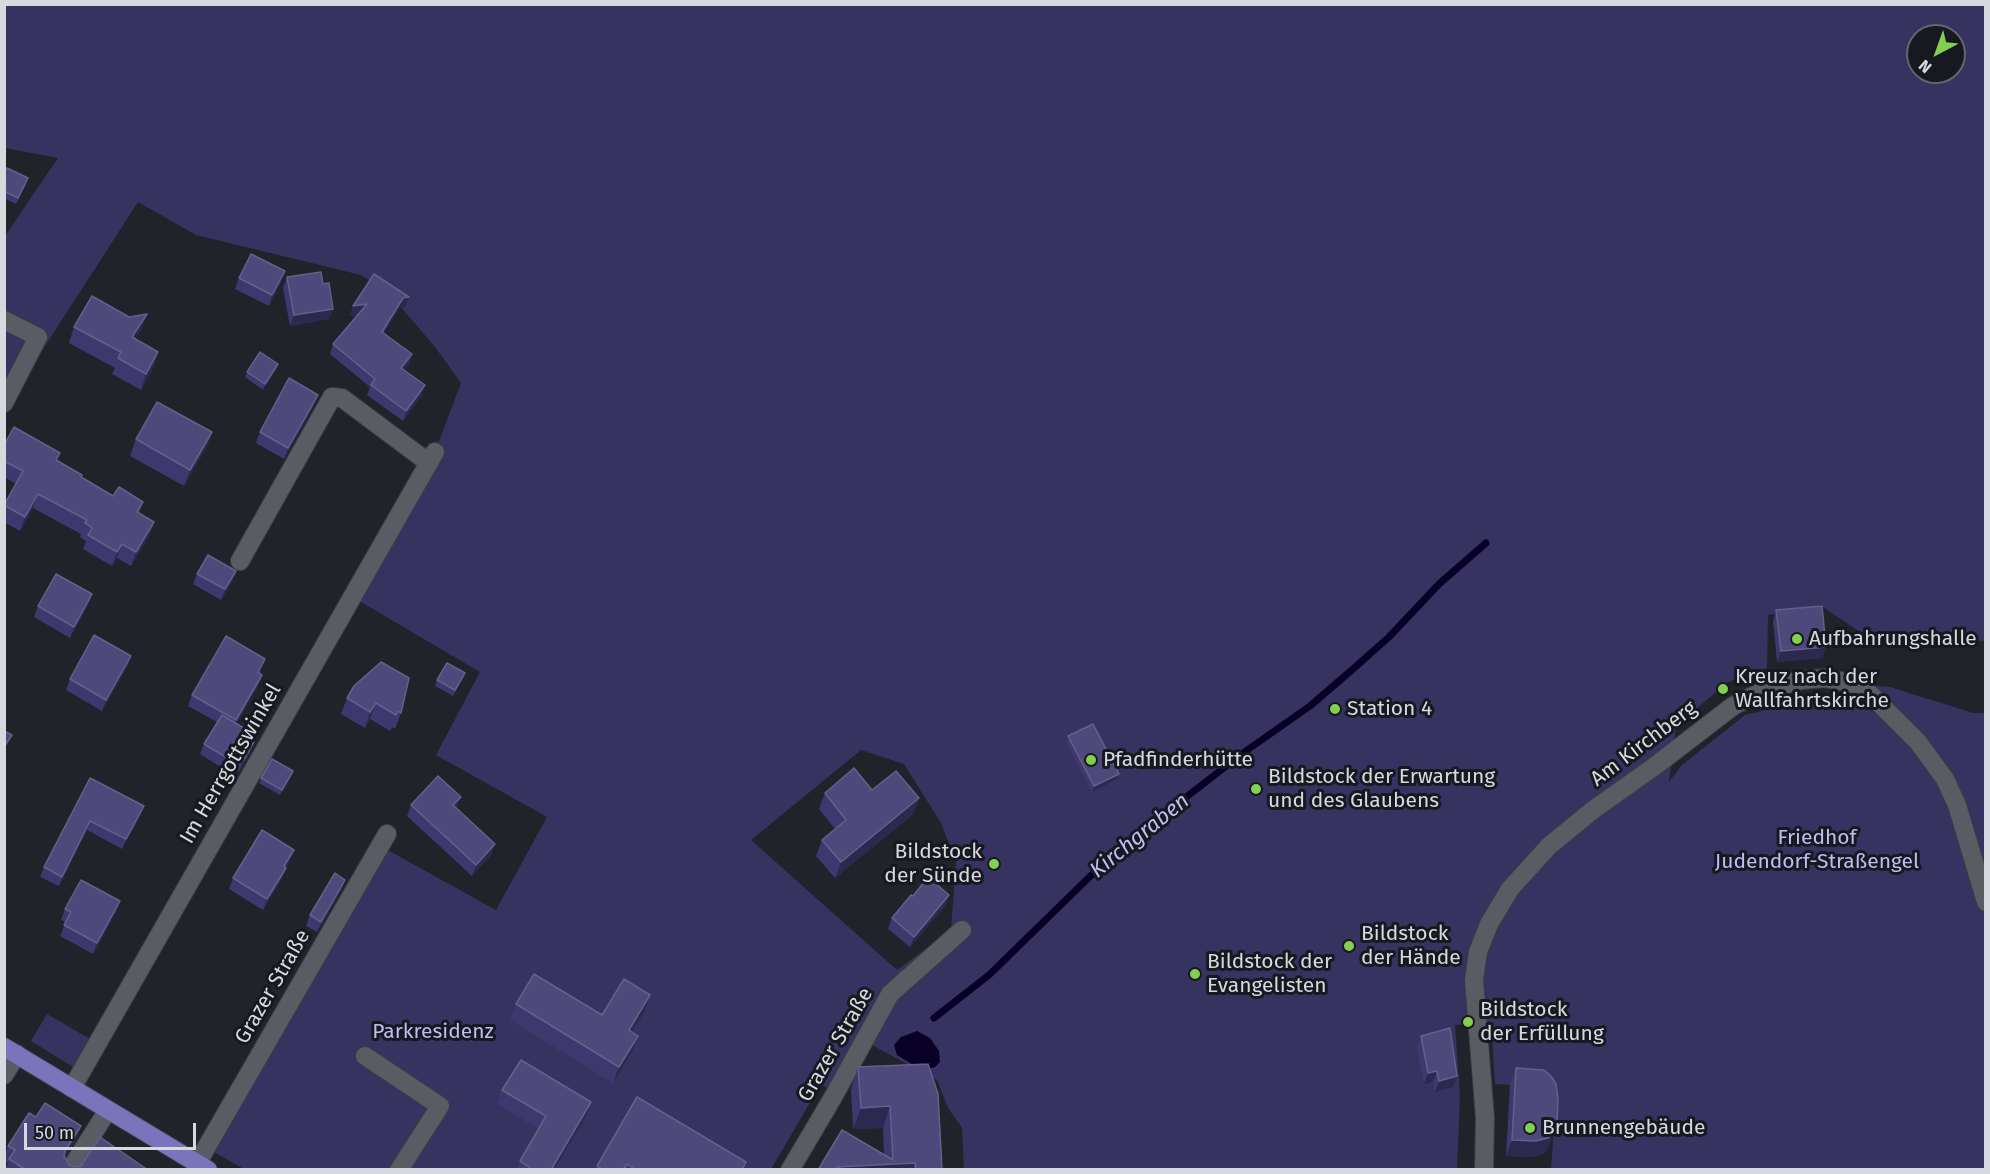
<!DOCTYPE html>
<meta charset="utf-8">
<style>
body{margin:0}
#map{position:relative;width:1990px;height:1174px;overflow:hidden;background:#22222a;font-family:"Fira Sans",sans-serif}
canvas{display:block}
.frame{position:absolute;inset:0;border:6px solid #d8d9de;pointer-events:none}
.north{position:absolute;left:1906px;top:24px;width:60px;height:60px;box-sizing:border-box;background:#181820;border:2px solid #65656c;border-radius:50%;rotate:221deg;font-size:16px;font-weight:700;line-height:24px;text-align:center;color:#d8d9de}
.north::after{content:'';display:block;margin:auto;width:21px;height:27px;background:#82d04f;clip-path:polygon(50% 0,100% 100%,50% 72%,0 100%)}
.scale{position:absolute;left:24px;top:1123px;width:172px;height:27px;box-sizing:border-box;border:3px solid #d8d9de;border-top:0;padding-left:8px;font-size:18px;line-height:21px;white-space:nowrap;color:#d8d9de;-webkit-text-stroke:4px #181820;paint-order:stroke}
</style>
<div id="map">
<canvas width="1990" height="1174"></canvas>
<div class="frame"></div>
<div class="north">N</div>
<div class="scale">50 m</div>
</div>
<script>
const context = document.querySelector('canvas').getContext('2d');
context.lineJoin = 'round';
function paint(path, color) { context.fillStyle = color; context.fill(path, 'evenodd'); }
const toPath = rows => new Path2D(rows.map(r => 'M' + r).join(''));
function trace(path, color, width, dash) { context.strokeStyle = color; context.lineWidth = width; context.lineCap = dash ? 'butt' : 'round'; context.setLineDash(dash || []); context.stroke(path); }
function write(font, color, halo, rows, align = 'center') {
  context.font = font + ' "Fira Sans",sans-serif'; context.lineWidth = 6; context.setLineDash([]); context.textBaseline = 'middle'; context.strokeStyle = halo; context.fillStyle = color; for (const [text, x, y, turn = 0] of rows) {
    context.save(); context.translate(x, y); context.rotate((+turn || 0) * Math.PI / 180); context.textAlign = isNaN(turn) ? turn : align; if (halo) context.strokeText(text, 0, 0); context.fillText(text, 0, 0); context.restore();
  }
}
const green = toPath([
 [5,5,1985,5,1985,641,1860,632,1820,605,1768,615,1767,668,1728,682,1676,726,1669,782,1682,765,1745,715,1800,702,1860,703,1914,739,1859,685,1890,687,1973,713,1985,713,1985,1169,1551,1169,1555,1114,1538,1086,1495,1084,1491,1023,1455,1025,1460,1095,1457,1169,964,1169,962,1128,948,1108,937,1080,857,1037,829,1089,821,1084,771,1169,244,1169,205,1147,384,848,496,910,547,817,436,755,480,672,356,599,435,452,461,383,435,347,388,292,361,275,196,235,138,202,5,408,5,236,58,158,5,148],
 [1918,36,1954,36,1954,72,1918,72],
 [861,750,904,764,941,823,956,861,951,930,897,970,751,840],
 [47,1014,90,1039,73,1067,31,1041]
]);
const water = toPath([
 [917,1031,930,1038,939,1051,940,1062,935,1067,928,1069,915,1066,897,1055,894,1045,901,1037]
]);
const stream = toPath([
 [934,1018,989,975,1114,853,1243,753,1310,706,1353,669,1389,637,1439,584,1486,543]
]);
const minor = toPath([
 [4,320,38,337,4,403],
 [240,561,332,397,342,398,429,463],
 [365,1056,440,1106,399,1170],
 [4,1075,17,1054],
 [72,1088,435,452],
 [198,1162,387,834],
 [70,1170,108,1110],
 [790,1170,832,1099,890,994,962,930],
 [1484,1170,1485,1118,1474,980,1478,952,1489,924,1510,889,1549,846,1593,810,1655,766,1733,706,1765,690,1801,680,1825,678,1859,685,1867,691,1918,742,1945,779,1957,805,1986,902]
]);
const major = toPath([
 [4,1047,208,1170]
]);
const wall = toPath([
 [4,173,26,184,16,204,4,198],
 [287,277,323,284,333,309,329,319,290,326,283,288],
 [239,278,281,282,269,306,235,289],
 [409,297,405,307,399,308,384,333,412,354,409,364,404,370,422,395,403,421,367,395,370,387,330,354,333,344,358,315,350,316,353,306],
 [147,314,141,330,135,339,158,352,153,368,141,390,112,374,115,368,69,343,74,327],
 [278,364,276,369,263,390,245,377,247,372],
 [314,405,284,459,256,443,260,432],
 [212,432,206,448,184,486,130,456,136,439],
 [4,445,57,461,81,477,113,496,143,502,139,513,154,522,149,536,131,566,117,558,112,566,83,549,86,541,80,537,81,534,33,508,20,531,4,522,4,504,16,484,4,477],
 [236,571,232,582,221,600,193,584,197,574],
 [92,594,88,605,70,638,34,617,38,606],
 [1776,610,1826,647,1822,658,1777,662,1773,621],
 [131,656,127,667,102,711,66,690,70,679],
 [265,659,260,673,258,686,236,724,250,740,250,753,239,772,233,768,230,773,200,754,204,744,217,722,188,706,192,695],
 [465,673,453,696,435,686,437,680],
 [354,686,401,713,395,729,392,727,390,731,370,719,365,728,341,714,347,698],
 [1068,736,1117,779,1092,792,1066,742],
 [291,776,280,795,259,783,261,778],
 [90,778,140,816,122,849,87,830,59,886,40,877,44,867],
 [872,790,919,798,913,814,835,878,816,856,822,840,835,829,819,809,825,793],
 [461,797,456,808,495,844,491,855,472,876,407,816,411,805],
 [290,860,286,868,282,878,263,910,229,889,233,878],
 [345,880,341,891,317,932,306,926,310,915],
 [913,896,945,906,910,947,888,929,892,918],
 [120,901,116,912,93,954,60,936,66,922,61,920,65,909],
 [650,995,645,1011,632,1032,638,1036,632,1052,613,1083,510,1020,516,1004,602,1015],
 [1421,1036,1453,1087,1435,1092,1433,1082,1424,1084,1417,1047],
 [858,1067,942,1170,818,1170,884,1154,883,1128,853,1129,851,1089],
 [1516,1068,1548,1148,1543,1154,1530,1157,1506,1156,1510,1084],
 [502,1090,591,1102,586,1116,554,1170,517,1170,520,1161,539,1129,497,1104],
 [637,1097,746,1162,743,1170,595,1170],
 [76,1140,64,1158,69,1165,74,1167,148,1170,5,1170,8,1163,4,1161,4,1156,8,1146]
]);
const shadedWall = toPath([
 [285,271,281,282,269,306,272,295],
 [409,297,405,307,399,308,379,342,382,332,403,298],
 [367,304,363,314,350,316,353,306],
 [333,309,329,319,290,326,294,315],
 [147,314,141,330,126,353,132,337],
 [158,352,153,368,141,390,146,374],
 [412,354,409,364,398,378,401,368],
 [278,364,276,369,263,390,265,384],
 [425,385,422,395,403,421,406,411],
 [318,395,314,405,284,459,288,448],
 [212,432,206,448,184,486,190,470],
 [38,494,33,508,20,531,25,517],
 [154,522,149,536,131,566,136,552],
 [122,544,117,558,112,566,117,552],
 [236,571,232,582,221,600,225,589],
 [92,594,88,605,70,638,74,627],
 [1826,647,1822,658,1777,662,1781,651],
 [131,656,127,667,102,711,106,700],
 [265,659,261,670,254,683,258,672],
 [262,675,258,686,232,731,236,720],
 [376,703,370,719,365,728,370,712],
 [254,742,250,753,239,772,243,761],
 [293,771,291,776,280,795,282,790],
 [1119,774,1117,779,1092,792,1094,786],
 [461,797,457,808,449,816,453,805],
 [919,798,913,814,835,878,841,862],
 [144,806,140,816,122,849,126,839],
 [90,821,87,830,59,886,62,877],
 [495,844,491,855,472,876,476,865],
 [294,850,290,860,280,877,284,866],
 [286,868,282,878,263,910,267,899],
 [345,880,341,891,317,932,321,922],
 [949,895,945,906,910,947,914,937],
 [120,901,116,912,93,954,97,943],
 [650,995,645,1011,623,1046,629,1030],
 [638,1036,632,1052,613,1083,619,1067],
 [1437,1071,1433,1082,1424,1084,1428,1073],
 [1457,1076,1453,1087,1435,1092,1439,1081],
 [591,1102,586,1116,554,1170,551,1170],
 [890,1106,883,1128,853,1129,861,1108],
 [81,1126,76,1140,60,1165,65,1151],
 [1554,1132,1548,1148,1543,1154,1530,1157,1506,1156,1512,1140],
 [915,1163,913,1170,836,1170,837,1167]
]);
const building = toPath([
 [7,168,28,178,18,198,4,191,4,173,7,168],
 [251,254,285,271,272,295,239,278,251,254],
 [321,272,323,284,329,283,333,309,294,315,287,277,321,272],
 [374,274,409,297,403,298,382,332,412,354,401,368,425,385,406,411,371,385,375,379,333,344,367,304,353,306,374,274],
 [92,296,129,317,147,314,132,337,158,352,146,374,118,358,121,352,74,327,92,296],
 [260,352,278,364,265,384,247,372,260,352],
 [289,378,318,395,288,448,260,432,289,378],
 [157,402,212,432,190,470,136,439,157,402],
 [14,427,60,453,56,460,82,475,81,477,113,496,119,487,143,502,137,512,154,522,136,552,122,544,117,552,88,535,92,528,85,523,87,520,38,494,25,517,4,505,23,471,4,461,4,445,14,427],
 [208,555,236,571,225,589,197,574,208,555],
 [56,574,92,594,74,627,38,606,56,574],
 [1822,606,1826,647,1781,651,1776,610,1822,606],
 [94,635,131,656,106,700,70,679,94,635],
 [226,636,265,659,258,672,262,675,236,720,192,695,226,636],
 [381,662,409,678,401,713,398,711,396,715,376,703,370,712,347,698,354,686,381,662],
 [447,663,465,673,455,690,437,680,447,663],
 [222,715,252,733,248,739,254,742,243,761,237,758,234,762,204,744,222,715],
 [1093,724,1119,774,1094,786,1068,736,1093,724],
 [4,731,12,735,4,747,4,731],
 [272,759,293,771,282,790,261,778,272,759],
 [854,768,872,790,896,771,919,798,841,862,822,840,846,820,825,793,854,768],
 [438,776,461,797,453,805,495,844,476,865,411,805,438,776],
 [90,778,144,806,126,839,90,821,62,877,44,867,90,778],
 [262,830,294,850,284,866,286,868,267,899,233,878,262,830],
 [335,873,345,880,321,922,310,915,335,873],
 [928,877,949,895,914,937,892,918,911,895,913,896,928,877],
 [81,880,120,901,97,943,64,925,71,912,65,909,81,880],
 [534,974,602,1015,624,979,650,995,629,1030,638,1036,619,1067,516,1004,534,974],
 [1450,1028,1457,1076,1439,1081,1437,1071,1428,1073,1421,1036,1450,1028],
 [521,1060,591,1102,551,1170,533,1170,520,1161,546,1116,502,1090,521,1060],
 [928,1064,938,1094,942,1170,916,1170,915,1163,837,1167,841,1170,818,1170,842,1130,893,1160,890,1106,861,1108,858,1067,928,1064],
 [1516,1068,1544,1070,1551,1076,1556,1084,1558,1099,1557,1122,1554,1132,1548,1138,1536,1141,1512,1140,1516,1068],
 [637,1097,746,1162,742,1170,636,1170,627,1164,623,1170,603,1170,597,1166,637,1097],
 [45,1103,81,1126,65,1151,64,1156,69,1165,74,1167,81,1166,100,1137,148,1170,26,1170,9,1159,15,1150,8,1146,29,1113,36,1117,45,1103]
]);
const markers = [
 [1797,639,6,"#82d04f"],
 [1723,689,6,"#82d04f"],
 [1335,709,6,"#82d04f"],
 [1091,760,6,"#82d04f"],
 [1256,789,6,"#82d04f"],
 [994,864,6,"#82d04f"],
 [1349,946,6,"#82d04f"],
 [1195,974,6,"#82d04f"],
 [1468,1022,6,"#82d04f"],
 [1530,1128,6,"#82d04f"]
];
const poiNames = [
 ["Aufbahrungshalle",1809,639],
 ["Kreuz nach der",1735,677],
 ["Wallfahrtskirche",1735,701],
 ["Station 4",1347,709],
 ["Pfadfinderhütte",1103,760],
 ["Bildstock der Erwartung",1268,777],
 ["und des Glaubens",1268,801],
 ["Bildstock",982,852,"right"],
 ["der Sünde",982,876,"right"],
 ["Bildstock",1361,934],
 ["der Hände",1361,958],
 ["Bildstock der",1207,962],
 ["Evangelisten",1207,986],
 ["Bildstock",1480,1010],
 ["der Erfüllung",1480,1034],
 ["Brunnengebäude",1542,1128]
];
const streetNames = [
 ["Am Kirchberg",1644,744,-37],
 ["Im Herrgottswinkel",231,764,-60],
 ["Grazer Straße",273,987,-60],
 ["Grazer Straße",836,1045,-60]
];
const parkNames = [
 ["Friedhof",1817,838],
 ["Judendorf-Straßengel",1817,862],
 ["Parkresidenz",433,1032]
];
const waterNames = [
 ["Kirchgraben",1140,836,-39]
];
paint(green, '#373361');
paint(water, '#090027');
trace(stream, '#090027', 7);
trace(minor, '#3c3c43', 20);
trace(major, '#3c3c43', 20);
trace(minor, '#5b5b64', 18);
trace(major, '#7a74bd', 18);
paint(wall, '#3f386f');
paint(shadedWall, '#2c284f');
paint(building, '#4f497b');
trace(building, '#64608b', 1.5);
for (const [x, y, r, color] of markers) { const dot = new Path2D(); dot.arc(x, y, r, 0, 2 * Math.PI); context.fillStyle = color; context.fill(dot); trace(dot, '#181820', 2); }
write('21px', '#d8d9de', '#181820', poiNames, 'left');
write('21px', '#d8d9de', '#181820', streetNames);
write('21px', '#bebdf5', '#181820', parkNames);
write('italic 22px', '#bdbcf4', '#181820', waterNames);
</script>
